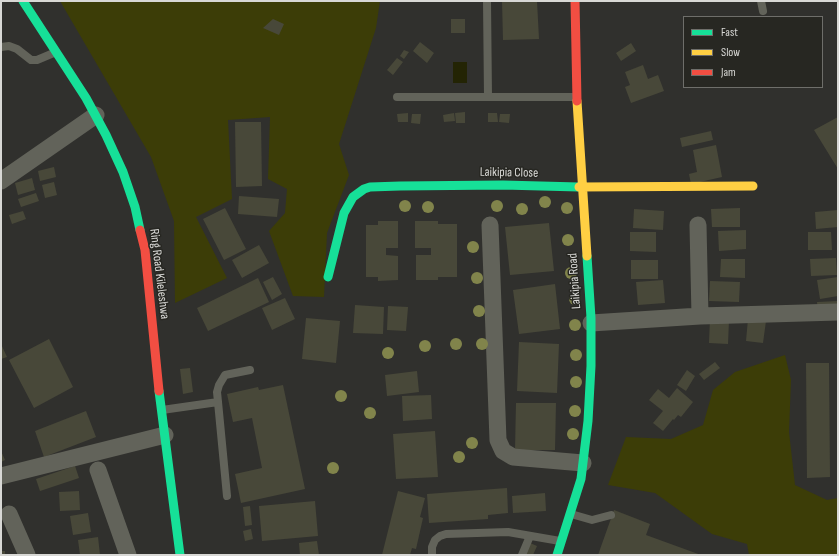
<!DOCTYPE html>
<style>
body{margin:0}
#map{position:relative;width:839px;height:556px;overflow:hidden;background:#30302d;font-family:"Sofia Sans Condensed",sans-serif}
canvas{display:block}
.frame{position:absolute;inset:0;border:2px solid #d8d8d5;pointer-events:none}
.legend{position:absolute;left:683px;top:16px;width:140px;height:72px;box-sizing:border-box;background:#272722;border:1px solid #6e6e6a;margin:0;padding:5px 7px;list-style:none;font-size:12px;color:#d8d8d5}
.legend li{display:flex;align-items:center;gap:8px;height:20px}
.legend b{width:20px;border:1px solid #6e6e6a}
</style>
<div id="map">
<canvas width="839" height="556"></canvas>
<div class="frame"></div>
<ul class="legend">
<li><b style="height:5px;background:#16e098"></b>Fast</li>
<li><b style="height:5px;background:#ffcf43"></b>Slow</li>
<li><b style="height:5px;background:#f24e42"></b>Jam</li>
</ul>
</div>
<script>
const context = document.querySelector('canvas').getContext('2d');
context.lineJoin = 'round';
function paint(path, color) { context.fillStyle = color; context.fill(path, 'evenodd'); }
const toPath = rows => new Path2D(rows.map(r => 'M' + r).join(''));
function trace(path, color, width, dash) { context.strokeStyle = color; context.lineWidth = width; context.lineCap = dash ? 'butt' : 'round'; context.setLineDash(dash || []); context.stroke(path); }
function write(font, color, halo, rows, align = 'center') {
  context.font = font + ' "Sofia Sans Condensed",sans-serif'; context.lineWidth = 3; context.setLineDash([]); context.textBaseline = 'middle'; context.strokeStyle = halo; context.fillStyle = color; for (const [text, x, y, turn = 0] of rows) {
    context.save(); context.translate(x, y); context.rotate((+turn || 0) * Math.PI / 180); context.textAlign = isNaN(turn) ? turn : align; if (halo) context.strokeText(text, 0, 0); context.fillText(text, 0, 0); context.restore();
  }
}
const green = toPath([
 [60,1,380,1,376,28,339,144,349,175,327,233,324,297,293,296,269,231,285,213,287,189,268,179,270,117,228,120,232,199,196,217,227,278,175,303,174,221,151,157],
 [785,355,791,380,789,432,795,485,827,500,838,498,838,555,749,555,747,544,712,534,655,493,608,485,626,437,671,439,703,425,713,390,735,372]
]);
const water = toPath([
 [453,62,467,62,467,83,453,83]
]);
const building = toPath([
 [502,1,537,1,539,39,503,40],
 [273,19,284,24,279,35,263,28],
 [451,19,465,19,465,33,451,33],
 [420,42,434,53,427,63,413,51],
 [631,43,636,51,621,61,616,53],
 [404,50,409,52,404,59,400,56],
 [397,58,403,62,393,75,387,70],
 [643,65,648,79,658,75,664,91,631,103,625,87,630,85,625,72],
 [465,112,465,123,456,123,455,113],
 [408,113,408,122,398,122,397,114],
 [454,113,455,121,444,122,443,115],
 [488,113,497,113,498,122,488,122],
 [412,114,421,114,420,124,411,123],
 [500,114,510,114,509,123,499,122],
 [838,117,838,169,814,130],
 [235,122,261,122,262,186,236,187],
 [711,131,713,140,682,147,680,138],
 [716,145,722,177,691,184,689,174,697,172,693,150],
 [54,167,56,177,40,181,38,171],
 [32,178,35,190,18,195,15,183],
 [54,182,57,195,45,198,42,185],
 [36,193,39,201,21,207,18,199],
 [239,196,279,199,277,217,238,214],
 [225,208,246,249,224,260,203,219],
 [740,208,740,227,712,227,711,209],
 [634,209,664,211,663,230,633,228],
 [838,210,838,227,816,229,815,212],
 [23,211,26,219,12,224,9,215],
 [378,221,398,221,398,248,386,248,386,255,398,256,398,280,378,281,378,277,366,277,366,225,378,225],
 [415,221,438,221,438,224,457,224,457,277,438,277,438,280,416,280,416,255,431,255,431,248,415,248],
 [549,223,554,271,510,275,505,227],
 [746,230,746,249,719,251,718,231],
 [630,232,656,232,656,252,630,251],
 [808,232,831,232,832,250,808,250],
 [259,245,269,263,242,278,232,260],
 [836,258,837,275,811,276,810,259],
 [721,259,745,259,745,278,720,277],
 [631,260,658,260,658,279,631,279],
 [273,277,282,294,272,300,263,282],
 [838,277,838,296,820,299,817,280],
 [258,278,269,302,208,331,197,308],
 [663,280,665,303,638,305,636,282],
 [710,281,740,282,739,302,709,301],
 [555,284,560,329,519,334,513,290],
 [285,298,295,319,272,330,262,308],
 [838,301,838,311,818,312,817,302],
 [355,305,384,307,383,334,353,333],
 [388,306,408,307,406,331,387,330],
 [306,318,340,321,336,363,302,359],
 [710,319,729,320,728,344,709,343],
 [748,319,766,321,763,343,746,341],
 [49,339,73,387,34,408,9,360],
 [519,342,559,344,557,393,517,391],
 [1,344,7,357,1,359],
 [715,362,720,368,704,380,699,374],
 [806,363,829,363,830,477,807,478],
 [190,368,193,392,183,394,180,369],
 [687,370,695,376,686,391,677,385],
 [417,371,419,392,387,396,385,375],
 [283,385,305,489,241,503,235,474,262,468,252,418,233,422,227,394,258,387,259,390],
 [677,388,693,402,681,417,678,415,674,420,673,419,663,431,653,423,663,411,649,400,658,389,669,398],
 [431,395,432,419,403,421,402,396],
 [516,403,556,403,555,450,515,450],
 [86,411,96,437,44,457,35,431],
 [435,431,438,477,396,479,393,434],
 [1,451,5,460,1,462],
 [75,466,79,478,40,491,36,479],
 [507,488,508,513,488,515,488,519,429,523,427,494],
 [79,491,80,510,60,511,59,492],
 [398,491,425,498,420,517,423,518,416,549,412,548,410,555,382,555],
 [545,493,546,511,513,513,512,496],
 [315,501,318,536,262,541,259,506],
 [250,506,252,525,245,526,243,507],
 [614,510,650,524,646,535,701,555,598,555],
 [88,513,91,532,73,535,70,516],
 [251,529,253,539,245,541,243,531],
 [98,537,100,555,80,555,78,540],
 [317,541,319,555,300,555,299,543],
 [530,543,537,546,533,555,525,555],
 [1,551,5,551,5,555,1,555]
]);
const lane = toPath([
 [487,1,488,97],
 [761,1,763,11],
 [1,47,9,46,17,49,31,60,37,60,56,52],
 [397,97,577,97],
 [218,402,217,392,219,385,225,375,250,370],
 [162,410,218,402,227,496],
 [571,514,592,520,611,515],
 [432,555,432,547,435,540,440,536,446,534,508,532,560,541],
 [522,555,530,536]
]);
const street = toPath([
 [1,181,96,115],
 [490,225,498,440,503,451,513,457,583,463],
 [698,225,700,316],
 [591,323,700,316,838,312],
 [98,470,128,555],
 [1,476,165,435],
 [9,514,27,555]
]);
const fast = toPath([
 [23,1,86,98,106,135,123,172,135,207,140,230],
 [328,277,344,213,353,197,364,189,370,187,400,186,503,185,579,187],
 [159,391,180,555],
 [557,555,581,479,588,421,591,366,591,318,587,256]
]);
const slow = toPath([
 [577,101,587,256],
 [579,187,753,186]
]);
const jam = toPath([
 [575,1,577,101],
 [140,230,145,250,159,391]
]);
const trees = [
 [545,202],
 [405,206],
 [497,206],
 [428,207],
 [567,208],
 [522,209],
 [568,240],
 [473,247],
 [571,273],
 [477,278],
 [575,299],
 [479,311],
 [575,325],
 [456,344],
 [482,344],
 [425,346],
 [388,353],
 [576,355],
 [576,382],
 [341,396],
 [575,411],
 [370,413],
 [573,434],
 [472,443],
 [459,457],
 [333,468]
];
const streetNames = [
 ["Laikipia Close",509,173,1],
 ["Ring Road Kileleshwa",159,274,83],
 ["Laikipia Road",575,281,-94]
];
paint(green, '#3c3d07');
paint(water, '#232404');
paint(building, '#484839');
trace(lane, '#62635a', 8);
trace(street, '#62635a', 17);
trace(fast, '#16e098', 9);
trace(slow, '#ffcf43', 9);
trace(jam, '#f24e42', 9);
context.fillStyle = '#81844b';
for (const [x, y] of trees) { context.beginPath(); context.arc(x, y, 6, 0, 2 * Math.PI); context.fill(); }
write('13px', '#d8d8d5', '#272722', streetNames);
</script>
